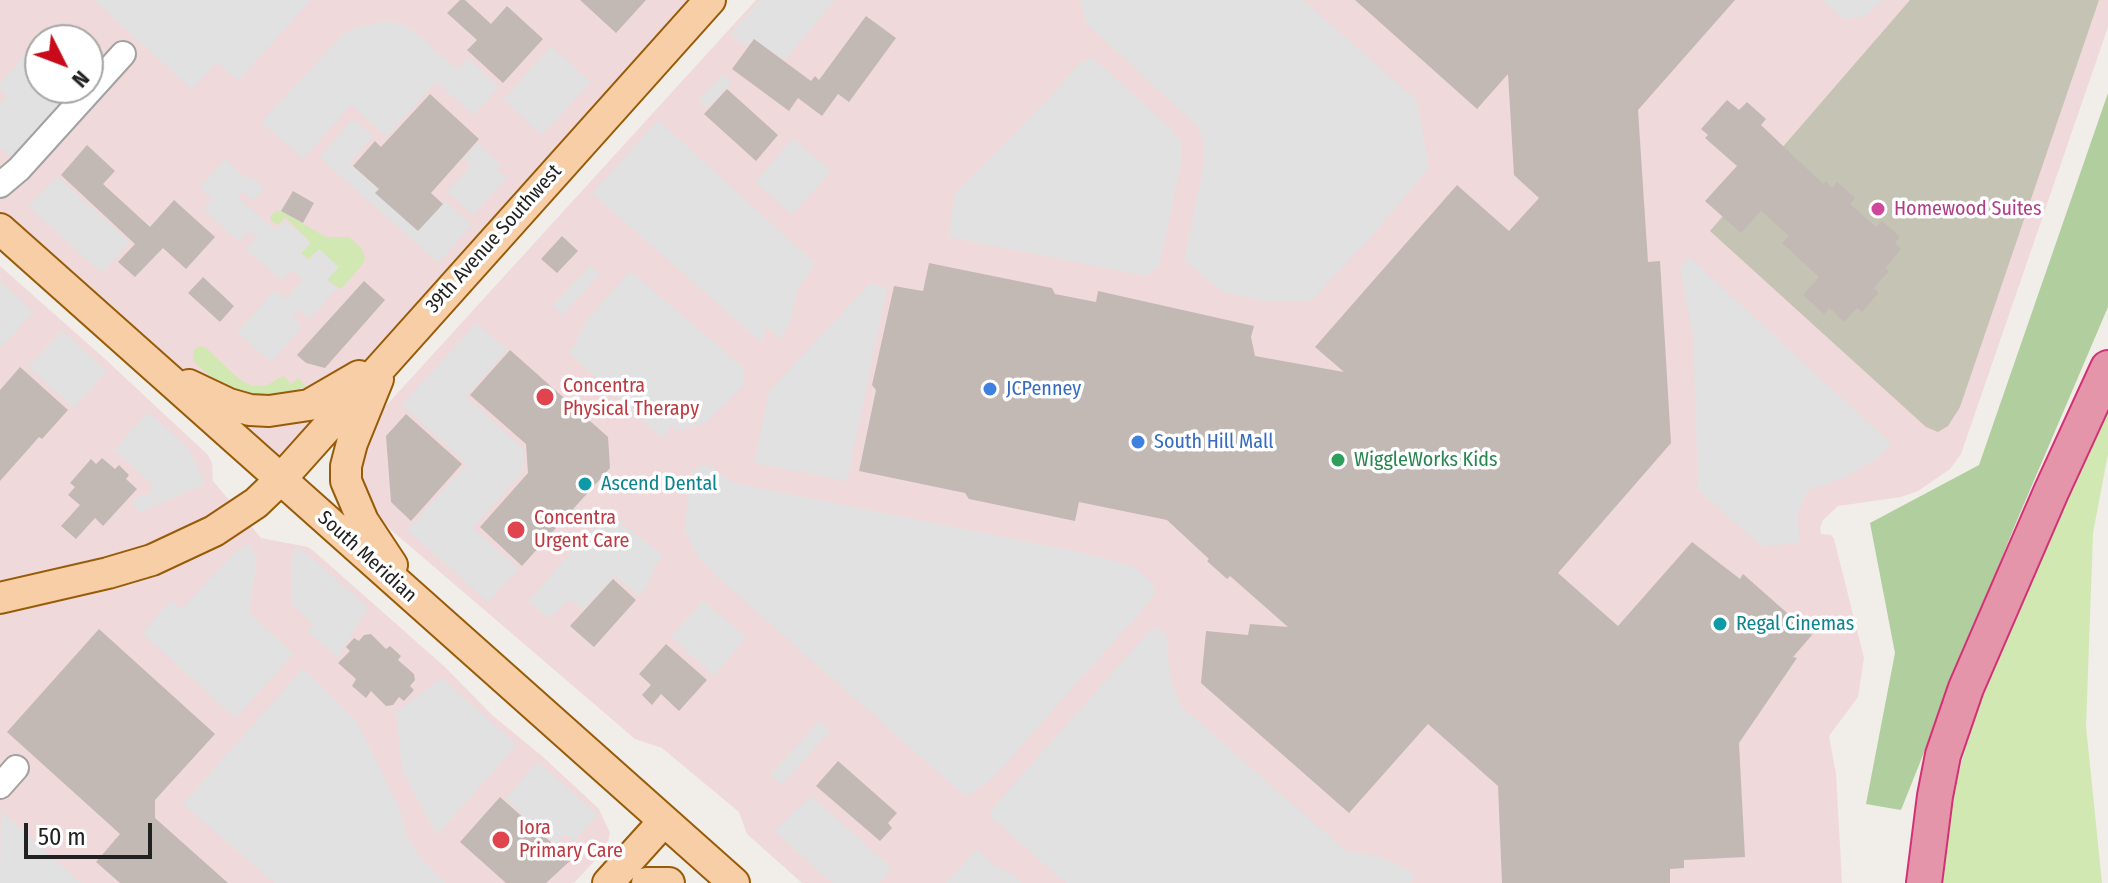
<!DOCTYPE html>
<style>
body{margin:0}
#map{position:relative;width:2108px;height:883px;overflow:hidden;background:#f1ede8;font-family:"Fira Sans Condensed",sans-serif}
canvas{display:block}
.north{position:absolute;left:24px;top:24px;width:80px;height:80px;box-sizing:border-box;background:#fff;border:2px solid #a6a6a6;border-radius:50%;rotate:132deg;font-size:22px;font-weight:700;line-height:32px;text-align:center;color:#212121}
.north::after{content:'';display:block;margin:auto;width:28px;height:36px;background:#c80a1a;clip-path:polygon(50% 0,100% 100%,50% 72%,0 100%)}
.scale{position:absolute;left:24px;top:823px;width:128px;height:36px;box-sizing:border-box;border:4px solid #212121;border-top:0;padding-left:10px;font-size:24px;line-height:28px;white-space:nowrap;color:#212121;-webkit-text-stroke:6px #fff;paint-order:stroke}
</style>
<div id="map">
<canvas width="2108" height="883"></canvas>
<div class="north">N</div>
<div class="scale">50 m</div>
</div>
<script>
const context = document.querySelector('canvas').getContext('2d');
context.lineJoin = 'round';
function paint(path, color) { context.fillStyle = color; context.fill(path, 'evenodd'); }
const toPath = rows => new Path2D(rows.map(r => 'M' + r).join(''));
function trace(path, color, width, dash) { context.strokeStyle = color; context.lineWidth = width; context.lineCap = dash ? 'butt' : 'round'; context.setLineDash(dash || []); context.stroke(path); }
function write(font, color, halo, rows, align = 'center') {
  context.font = font + ' "Fira Sans Condensed",sans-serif'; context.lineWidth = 7; context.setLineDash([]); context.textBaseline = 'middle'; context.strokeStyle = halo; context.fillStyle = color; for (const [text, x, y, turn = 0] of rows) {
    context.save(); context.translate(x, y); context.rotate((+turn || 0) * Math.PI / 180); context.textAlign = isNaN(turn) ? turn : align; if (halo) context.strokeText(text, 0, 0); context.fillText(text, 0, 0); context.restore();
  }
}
const commercial = toPath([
 [0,0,710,0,280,480,0,229],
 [40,40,88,40,88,88,40,88],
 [756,0,2108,0,2108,27,1961,454,1950,469,1918,491,1901,497,1838,506,1823,520,1820,528,1821,534,1831,535,1834,539,1864,658,1858,697,1829,736,1836,774,1842,883,802,883,747,834,739,812,662,748,635,739,391,530,375,513,364,492,360,470,369,429,384,408],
 [0,266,104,358,208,455,212,463,213,481,261,538,308,547,316,553,446,668,492,715,542,756,599,809,610,833,608,841,600,855,574,883,0,883]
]);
const construction = toPath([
 [1910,0,2099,0,1960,407,1948,426,1938,432,1926,427,1710,231]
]);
const grass = toPath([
 [276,211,281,211,326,237,349,237,362,249,365,257,363,264,341,289,327,280,339,267,309,260,301,253,310,242,285,217,278,225,272,222,270,217],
 [200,346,206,348,239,379,252,386,267,385,283,376,291,384,298,378,307,387,268,395,251,394,231,387,211,377,193,361,194,350],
 [2108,403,2108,454,2093,533,2086,726,2102,883,1942,883,1944,826,1976,711]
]);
const forest = toPath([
 [2108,93,2108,307,2015,525,1901,810,1866,804,1895,653,1870,523,1979,465]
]);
const parking = toPath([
 [93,0,311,0,238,81,217,62,192,89],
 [760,0,835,0,785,60,753,40,746,47,730,34],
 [1080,0,1303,0,1417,100,1429,167,1380,227,1310,302,1263,301,1222,292,1184,260,1203,169,1203,141,1198,127,1086,23],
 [1821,0,1883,0,1868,14,1857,18,1846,19,1839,16],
 [387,21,402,24,414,31,457,69,468,58,499,87,474,115,436,82,387,137,351,105,303,159,261,122,344,33,359,26],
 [51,26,66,40,40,40,40,88,77,88,13,159,0,147,0,104,7,96,0,90,0,83],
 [551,46,591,82,542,135,503,99],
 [1093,58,1172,129,1182,144,1182,160,1159,266,1146,276,948,237,955,193,1052,95,1081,62],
 [723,74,732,82,707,108,699,100],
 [353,119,373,136,350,163,379,189,376,193,418,231,445,201,472,225,438,263,319,157],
 [658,120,815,263,797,291,790,323,781,339,766,326,762,343,592,193],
 [793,138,831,171,792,215,755,182],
 [477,143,501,165,497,170,507,178,473,215,447,192,471,165,464,158],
 [225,159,247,179,251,176,265,188,253,201,242,192,239,195,240,199,276,231,285,220,311,243,301,253,308,260,319,249,339,267,327,280,337,288,310,319,300,310,293,318,302,327,271,362,237,332,275,290,286,299,302,280,292,270,282,281,245,249,256,237,249,231,239,242,203,209,212,198,200,187],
 [57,176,130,242,102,273,28,206],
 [1689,257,1892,444,1878,458,1844,478,1807,491,1798,513,1799,543,1761,546,1698,490,1693,337,1680,267],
 [590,265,600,274,563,315,552,306],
 [630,271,742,366,745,374,743,386,705,423,678,431,672,426,662,438,568,352,576,343,586,321],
 [0,281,34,312,1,347,0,346],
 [870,283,887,288,847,481,754,463,769,391],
 [476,323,507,350,466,397,524,449,524,471,473,528,519,569,488,602,407,530,467,464,402,405],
 [62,330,107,371,74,408,28,367],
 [148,412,190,450,205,484,139,513,132,500,152,492,152,484,114,450],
 [701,466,710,466,734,483,1084,553,1135,567,1154,585,1155,595,993,778,966,797,716,576,695,553,685,531,689,479,692,471],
 [608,512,663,556,655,566,647,587,639,596,615,576,583,610,570,600,549,618,528,601],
 [248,543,257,557,249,613,294,654,235,718,142,633,171,601,181,610,232,555],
 [293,548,301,549,368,607,338,658,307,631,313,625,291,603],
 [703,601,746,637,714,676,670,636],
 [1159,628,1166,634,1170,676,1181,706,1346,851,1375,855,1401,866,1411,872,1414,880,1411,883,1066,883,991,818,991,810,1151,629],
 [303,668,358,723,400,810,407,836,421,859,445,883,274,883,183,804],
 [442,678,517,745,437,835,402,770,396,712],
 [819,721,830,731,782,785,770,775],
 [538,762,598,815,574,841,565,834,556,844,505,799],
 [811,796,892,868,880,883,832,883,774,831],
 [1,811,81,883,0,883],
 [977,849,994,865,1012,874,1021,883,946,883]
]);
const building = toPath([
 [460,0,465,0,491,24,507,6,543,39,503,83,467,50,477,40,447,13],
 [580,0,646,0,616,33],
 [1355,0,1735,0,1638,110,1648,262,1660,261,1671,443,1558,573,1618,626,1692,542,1740,579,1743,574,1812,635,1793,657,1797,658,1739,743,1745,857,1684,860,1684,868,1670,869,1670,883,1502,883,1498,786,1428,724,1349,813,1201,683,1206,631,1248,635,1250,624,1288,627,1230,576,1227,579,1207,561,1209,559,1167,520,1079,502,1075,521,969,499,965,493,859,471,876,390,872,385,894,286,923,291,929,263,1052,288,1055,294,1096,302,1098,291,1254,326,1251,337,1255,356,1344,372,1315,347,1457,185,1509,231,1539,198,1514,175,1508,74,1477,109],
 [866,16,896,38,849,102,838,94,822,116,798,98,789,111,732,69,754,39,811,81,815,76,819,80],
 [727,89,778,135,756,161,704,114],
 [430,94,479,139,431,193,443,204,418,231,375,193,379,189,353,166,375,141,381,147],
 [1727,100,1739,110,1747,102,1766,119,1761,125,1823,184,1826,181,1832,188,1837,182,1855,198,1850,204,1876,227,1882,221,1900,237,1895,243,1901,249,1885,268,1889,271,1874,288,1879,293,1862,312,1857,308,1844,322,1830,308,1824,314,1803,295,1819,277,1782,243,1789,236,1761,211,1741,233,1705,201,1737,166,1705,138,1708,135,1701,129],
 [87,145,115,171,103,184,150,227,174,200,215,237,186,269,163,248,135,277,118,262,135,244,61,175],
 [293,191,314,203,303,223,281,211],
 [562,236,578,251,557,273,541,259],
 [203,277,234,306,220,322,188,293],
 [364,281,385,300,325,368,306,363,297,355],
 [510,350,608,437,609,452,610,468,522,566,480,527,528,473,526,444,470,395],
 [20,367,68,410,42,439,39,437,0,481,0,390],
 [406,414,462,464,411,521,391,502,386,436],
 [102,458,115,469,119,465,129,475,126,479,137,489,103,526,95,518,76,539,61,526,80,505,68,495,75,487,70,483,91,459,96,464],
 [613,579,636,600,594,647,570,626],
 [99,629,215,734,155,800,155,818,228,883,120,883,96,862,120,834,7,732],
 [371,634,386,649,390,646,401,656,398,660,414,674,415,680,410,686,414,690,404,701,399,697,393,705,386,706,371,691,366,698,352,686,356,679,338,663,350,651,346,647,354,638,359,641,364,635],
 [666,644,707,680,679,711,661,694,652,705,642,695,651,685,639,674],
 [838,761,897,813,888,823,892,828,880,841,816,786],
 [500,797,571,860,546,883,506,883,460,842]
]);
const minor = toPath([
 [0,185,19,169,123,54],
 [0,786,16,768]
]);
const major = toPath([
 [0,229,734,883],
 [378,379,352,443,346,466,346,481,363,521,392,565],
 [189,385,229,404,250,410,269,411,309,405,359,376],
 [0,598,108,573,152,560,214,531,256,503,280,480,710,0],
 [608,883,664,821],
 [647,883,669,883]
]);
const highway = toPath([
 [1924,883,1935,796,1943,755,1966,688,2051,492,2108,368]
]);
const markers = [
 [1878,209,8,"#d1479c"],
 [990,389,8,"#3f7fe0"],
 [545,397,10,"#e0444e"],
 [1138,442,8,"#3f7fe0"],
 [1338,460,8,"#2e9e5b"],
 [585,484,8,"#0f9aa8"],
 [516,530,10,"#e0444e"],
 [1720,624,8,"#0f9aa8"],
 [501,840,10,"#e0444e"]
];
const hotelNames = [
 ["Homewood Suites",1894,209]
];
const streetNames = [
 ["39th Avenue Southwest",494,239,-48],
 ["South Meridian",367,557,42]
];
const healthNames = [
 ["Concentra",563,386],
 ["Physical Therapy",563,409],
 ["Concentra",534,518],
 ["Urgent Care",534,541],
 ["Iora",519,828],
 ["Primary Care",519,851]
];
const shopNames = [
 ["JCPenney",1006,389],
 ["South Hill Mall",1154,442]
];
const leisureNames = [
 ["WiggleWorks Kids",1354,460]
];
const cultureNames = [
 ["Ascend Dental",601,484],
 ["Regal Cinemas",1736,624]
];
paint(commercial, '#f0d9da');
paint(construction, '#c5c4b4');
paint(grass, '#d1e8b2');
paint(forest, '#b1ce9f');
paint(parking, '#e1e1e1');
paint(building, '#c2b9b5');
trace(minor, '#a2a2a2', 28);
trace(major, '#975c08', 34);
trace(highway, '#d33176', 38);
trace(minor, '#fff', 24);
trace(major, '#f8cea7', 30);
trace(highway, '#e495aa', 34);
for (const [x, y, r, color] of markers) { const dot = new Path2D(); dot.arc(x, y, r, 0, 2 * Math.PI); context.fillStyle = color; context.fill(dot); trace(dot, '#fff', 3); }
write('20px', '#b23c85', '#fff', hotelNames, 'left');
write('20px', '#212121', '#fff', streetNames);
write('20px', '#be3a42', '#fff', healthNames, 'left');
write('20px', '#366cbe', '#fff', shopNames, 'left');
write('20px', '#27864d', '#fff', leisureNames, 'left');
write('20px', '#0d838f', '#fff', cultureNames, 'left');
</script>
